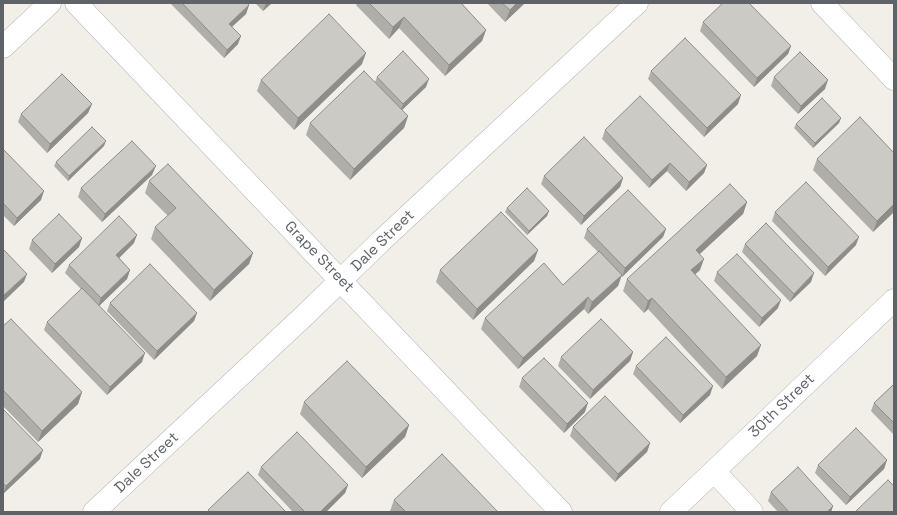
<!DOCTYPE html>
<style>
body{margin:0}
#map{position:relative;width:897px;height:515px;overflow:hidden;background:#f1efe8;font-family:"Space Grotesk",sans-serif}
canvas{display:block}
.frame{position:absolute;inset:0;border:4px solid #5f6368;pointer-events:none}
</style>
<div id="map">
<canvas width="897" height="515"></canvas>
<div class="frame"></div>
</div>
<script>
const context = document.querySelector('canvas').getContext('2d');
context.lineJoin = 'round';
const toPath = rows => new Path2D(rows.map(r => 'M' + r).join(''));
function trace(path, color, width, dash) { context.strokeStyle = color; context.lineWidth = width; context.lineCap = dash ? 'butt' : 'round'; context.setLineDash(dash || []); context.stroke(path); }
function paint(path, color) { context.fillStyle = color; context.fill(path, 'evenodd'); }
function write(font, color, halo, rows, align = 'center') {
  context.font = font + ' "Space Grotesk",sans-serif'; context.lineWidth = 3; context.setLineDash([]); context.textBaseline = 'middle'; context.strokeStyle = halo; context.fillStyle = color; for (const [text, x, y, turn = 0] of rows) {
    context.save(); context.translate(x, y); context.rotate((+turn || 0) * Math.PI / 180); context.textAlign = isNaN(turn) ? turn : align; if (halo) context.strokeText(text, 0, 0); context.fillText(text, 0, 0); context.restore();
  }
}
const minor = toPath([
 [76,3,561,512],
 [822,3,894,79],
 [3,47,50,3],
 [714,471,752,512],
 [94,512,305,315,380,242,637,3],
 [671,512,894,300]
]);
const wall = toPath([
 [170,3,247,3,249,5,246,14,232,27,238,44,224,58],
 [255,3,272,3,263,11],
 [357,3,461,3,486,30,482,41,445,76,399,28,389,39,356,5],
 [487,3,525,3,505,22],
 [703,22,791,46,788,54,754,87,700,31],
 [362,64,294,130,257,91,261,80],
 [651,71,738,104,704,137,648,79],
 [377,77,426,87,402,110,408,116,404,128,350,180,306,135,310,123,375,82],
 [774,77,825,89,798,114,771,86],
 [92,104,88,113,47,153,18,122,21,114],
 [841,118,839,123,813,148,794,128,796,124],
 [605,130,707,165,704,173,686,191,667,171,649,188,602,139],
 [104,146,68,181,54,166,56,162],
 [3,149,41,200,14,226,3,215],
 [817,159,894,212,873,232,813,170],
 [152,175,102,222,78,197,81,188],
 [544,176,623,178,620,187,581,225,541,184],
 [149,181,253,253,249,264,210,301,151,239,155,227,168,216,145,193],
 [747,202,743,214,700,254,700,270,695,274,757,356,722,389,648,309,644,313,623,291,627,279],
 [507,208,549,211,547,216,527,235,505,212],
 [775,212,856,245,825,276,772,221],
 [587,229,666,229,663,237,622,277,621,276,618,286,588,314,584,309,518,369,481,329,485,318,563,285,598,252,584,238],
 [82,238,79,247,52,273,29,249,32,240],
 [134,243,119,258,130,270,127,279,99,306,142,362,107,395,44,330,47,322,81,289,65,273,69,265],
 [745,244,811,282,790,302,742,252],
 [538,250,534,261,473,320,436,282,440,270],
 [717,272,778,308,759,327,714,281],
 [110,303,197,313,194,321,154,360,107,311],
 [3,326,82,392,78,404,38,442,3,406],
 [633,352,630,361,590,399,558,366,561,357],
 [636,366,710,395,680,423,633,374],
 [522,378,585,412,564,433,519,387],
 [894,384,894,435,871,411,874,403],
 [304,402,409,425,405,437,362,478,300,414],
 [3,409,40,459,3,494],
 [573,427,650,443,647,452,615,482,570,436],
 [887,460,884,469,846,505,815,473,818,465],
 [261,467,348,485,345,493,326,512,293,512,258,475],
 [771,492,833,506,831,512,778,512,768,501],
 [394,500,498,512,391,512,390,511]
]);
const shadedWall = toPath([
 [266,3,272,3,263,11],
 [517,3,525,3,505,22,510,10],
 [249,5,246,14,226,32,229,24],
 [404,17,399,28,389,39,393,27],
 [486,30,482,41,445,76,449,65],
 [241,36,238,44,224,58,227,50],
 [791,46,788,54,754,87,757,78],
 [366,53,362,64,294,130,298,118],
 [429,79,426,87,400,112,403,104],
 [828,80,825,89,798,114,801,106],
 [741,95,738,104,704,137,707,128],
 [92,104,88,113,47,153,50,144],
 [408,116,404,128,350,180,354,169],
 [841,118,839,123,813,148,815,143],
 [106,141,104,146,68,181,69,176],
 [670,163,667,171,649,188,652,180],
 [707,165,704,173,686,191,689,182],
 [156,166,152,175,102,222,105,214],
 [623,178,620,187,581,225,584,216],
 [44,191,41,200,14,226,17,218],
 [747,202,743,214,692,261,696,250],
 [894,204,894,212,873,232,877,221],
 [549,211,547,216,527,235,529,231],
 [666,229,663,237,622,277,625,268],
 [137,235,134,243,113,264,116,255],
 [859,237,856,245,825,276,828,267],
 [82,238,79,247,52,273,55,264],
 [538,250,534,261,473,320,477,309],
 [253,253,249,264,210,301,214,290],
 [704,259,700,270,687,282,691,270],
 [130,270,127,279,98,307,101,298],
 [814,273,811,282,790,302,794,294],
 [27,274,24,282,3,302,3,299,4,295],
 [622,275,618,286,588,314,592,302],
 [588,297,584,309,518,369,523,358],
 [652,298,648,309,644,313,648,301],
 [781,300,778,308,759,327,762,318],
 [197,313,194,321,154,360,157,351],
 [761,345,757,356,722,389,726,377],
 [633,352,630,361,590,399,593,390],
 [145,353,142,362,107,395,110,387],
 [713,386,710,395,680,423,683,415],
 [82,392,78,404,38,442,42,431],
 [588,403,585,412,564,433,567,424],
 [409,425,405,437,362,478,366,467],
 [650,443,647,452,615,482,618,474],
 [43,450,40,459,3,494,6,486],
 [887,460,884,469,846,505,850,497],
 [348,485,345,493,326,512,320,512],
 [833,506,831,512,827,512]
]);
const building = toPath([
 [182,3,247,3,249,5,229,24,241,36,227,50,182,3],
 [369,3,461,3,486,30,449,65,404,17,393,27,369,3],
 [502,3,517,3,510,10,502,3],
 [723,3,749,3,791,46,757,78,703,22,723,3],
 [329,14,366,53,298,118,261,80,329,14],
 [685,38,741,95,707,128,651,71,685,38],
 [403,51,429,79,403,104,377,77,403,51],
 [800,52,828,80,801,106,774,77,800,52],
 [364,71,408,116,354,169,310,123,364,71],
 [62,74,92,104,50,144,21,114,62,74],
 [640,96,707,165,689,182,670,163,652,180,605,130,640,96],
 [822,98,841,118,815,143,796,124,822,98],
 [860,117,894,153,894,204,877,221,817,159,860,117],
 [92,127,106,141,69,176,56,162,92,127],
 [584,137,623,178,584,216,544,176,584,137],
 [132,141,156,166,105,214,81,188,132,141],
 [3,149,44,191,17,218,3,203,3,149],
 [168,164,253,253,214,290,155,227,176,208,149,181,168,164],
 [806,182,859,237,828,267,775,212,806,182],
 [730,184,747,202,696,250,704,259,691,270,761,345,726,377,652,298,648,301,627,279,730,184],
 [527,188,549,211,529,231,507,208,527,188],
 [628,190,666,229,625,268,587,229,628,190],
 [501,212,538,250,477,309,440,270,501,212],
 [59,214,82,238,55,264,32,240,59,214],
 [119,216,137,235,116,255,130,270,101,298,69,265,119,216],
 [766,223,814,273,794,294,745,244,766,223],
 [3,249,27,274,4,295,3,294,3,249],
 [599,251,622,275,592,302,588,297,523,358,485,318,544,263,563,285,599,251],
 [737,254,781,300,762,318,717,272,737,254],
 [150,264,197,313,157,351,110,303,150,264],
 [82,288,145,353,110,387,47,322,82,288],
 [11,319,82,392,42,431,3,390,3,326,11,319],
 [601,319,633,352,593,390,561,357,601,319],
 [666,337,713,386,683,415,636,366,666,337],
 [544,358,588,403,567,424,522,378,544,358],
 [347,361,409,425,366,467,304,402,347,361],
 [894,384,894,423,874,403,894,384],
 [605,396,650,443,618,474,573,427,605,396],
 [3,409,43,450,6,486,3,483,3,409],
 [856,428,887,460,850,497,818,465,856,428],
 [297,432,348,485,320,512,305,512,261,467,297,432],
 [442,454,498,512,406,512,394,500,442,454],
 [798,467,833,506,827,512,789,512,771,492,798,467],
 [248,472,286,512,210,512,208,510,248,472],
 [888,480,894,486,894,512,855,512,888,480]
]);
const streetNames = [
 ["Dale Street",383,241,-44],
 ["Grape Street",319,257,46],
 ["30th Street",782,406,-44],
 ["Dale Street",147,463,-43]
];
trace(minor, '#b5b8bc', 23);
trace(minor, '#fff', 22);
paint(wall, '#afaea9');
paint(shadedWall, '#8f8d8a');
paint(building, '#cccac5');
trace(building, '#8f8d8a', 1);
write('15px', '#5f6368', '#fff', streetNames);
</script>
